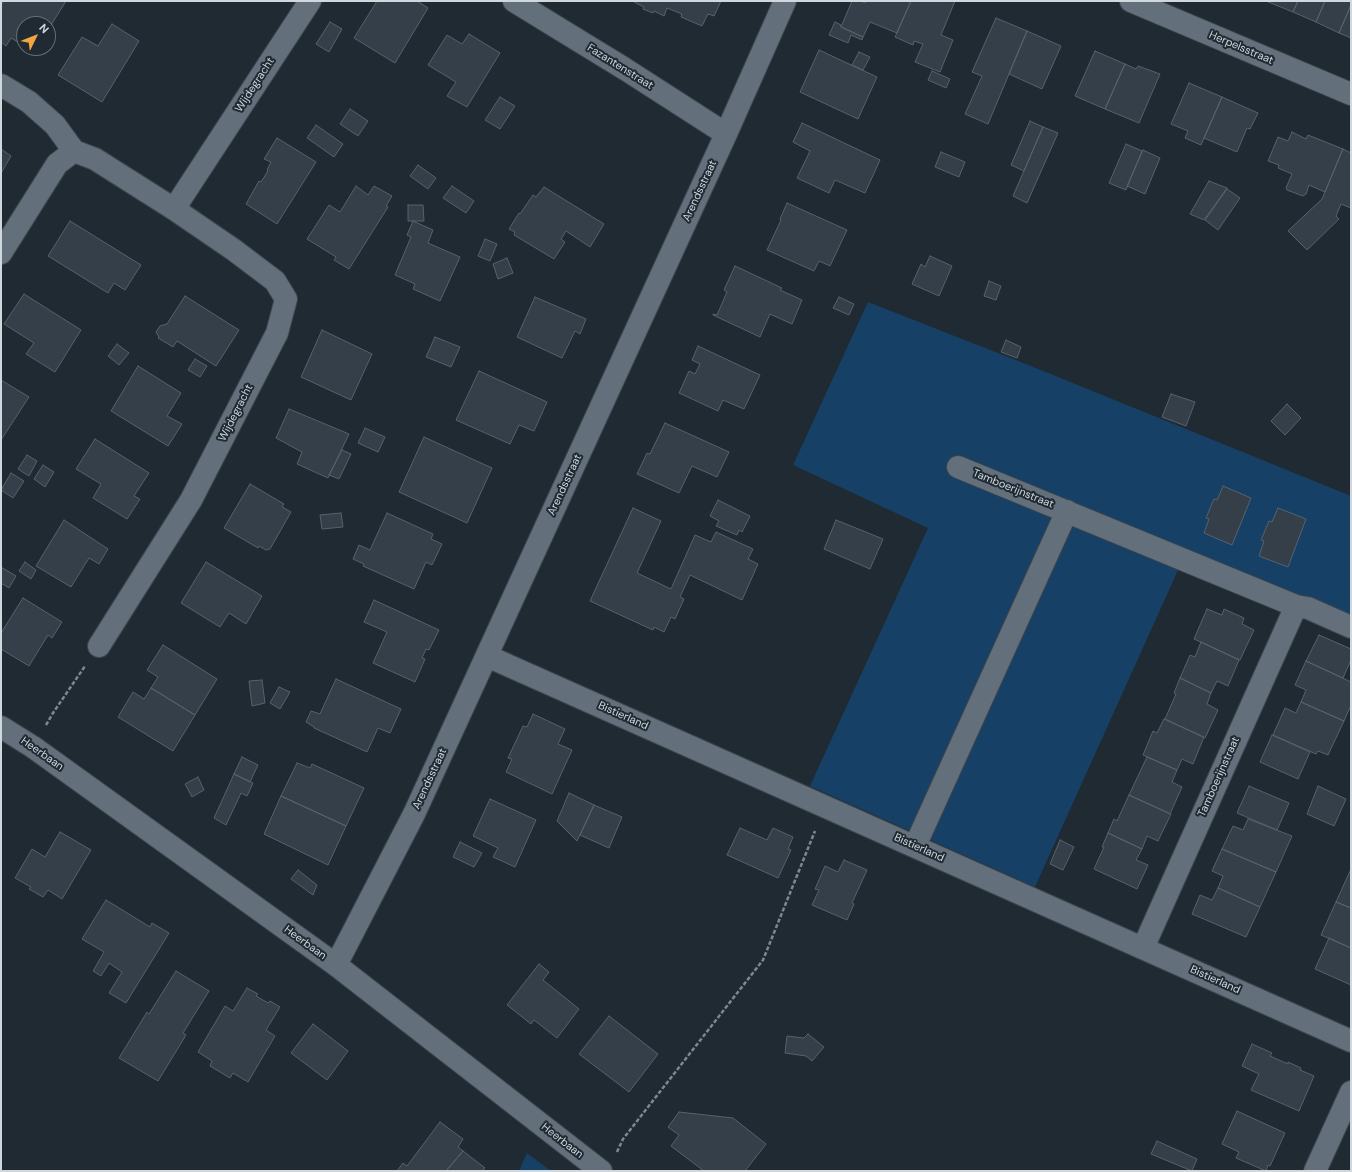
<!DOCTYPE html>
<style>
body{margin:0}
#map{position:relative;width:1352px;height:1172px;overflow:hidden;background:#1f2a33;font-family:"DM Sans",sans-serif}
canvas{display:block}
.frame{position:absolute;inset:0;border:2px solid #d0d7dd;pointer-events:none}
.north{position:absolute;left:16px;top:16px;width:40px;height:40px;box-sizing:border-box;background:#1f2a33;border:1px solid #666f77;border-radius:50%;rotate:47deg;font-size:11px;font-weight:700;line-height:16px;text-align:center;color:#d0d7dd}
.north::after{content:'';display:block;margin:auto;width:14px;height:18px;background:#f3a443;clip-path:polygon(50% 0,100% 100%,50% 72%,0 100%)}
</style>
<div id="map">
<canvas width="1352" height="1172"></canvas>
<div class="frame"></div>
<div class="north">N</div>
</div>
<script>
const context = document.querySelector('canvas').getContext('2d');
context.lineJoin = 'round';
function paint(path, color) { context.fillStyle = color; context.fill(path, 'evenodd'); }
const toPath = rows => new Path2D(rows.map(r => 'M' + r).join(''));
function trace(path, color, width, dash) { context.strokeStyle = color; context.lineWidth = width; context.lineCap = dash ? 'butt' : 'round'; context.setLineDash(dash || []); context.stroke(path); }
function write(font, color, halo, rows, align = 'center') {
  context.font = font + ' "DM Sans",sans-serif'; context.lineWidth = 4; context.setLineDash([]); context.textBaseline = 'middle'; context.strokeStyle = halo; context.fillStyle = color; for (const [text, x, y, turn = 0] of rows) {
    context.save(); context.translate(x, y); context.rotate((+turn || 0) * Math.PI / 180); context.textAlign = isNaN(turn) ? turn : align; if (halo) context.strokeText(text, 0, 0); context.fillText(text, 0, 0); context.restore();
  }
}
const green = toPath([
 [868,302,1031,366,1351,496,1351,636,1179,568,1035,887,810,786,928,528,793,465],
 [527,1153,551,1171,519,1171]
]);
const building = toPath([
 [4,1,66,1,48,30,48,24,24,24,24,46,11,38,6,46,1,42,1,5,4,1],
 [377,1,417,1,428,8,395,63,354,38,377,1],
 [635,1,721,1,714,16,708,14,702,26,681,17,682,14,667,8,664,16,654,11,653,13,643,9,644,7,634,2,635,1],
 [852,1,861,1,865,3,866,1,911,1,897,33,870,22,863,37,841,27,852,1],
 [911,1,955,1,941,35,953,40,940,72,915,62,923,44,914,41,913,45,895,37,911,1],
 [1266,1,1298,1,1293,12,1266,1],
 [1298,1,1325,1,1316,22,1293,12,1298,1],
 [1325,1,1351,1,1351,5,1339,33,1316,22,1325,1],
 [1351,5,1351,38,1339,33,1351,5],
 [996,18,1027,31,988,124,965,114,982,76,972,72,996,18],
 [330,22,342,29,329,52,316,44,330,22],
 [835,22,841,25,841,27,863,37,862,40,851,35,848,43,829,35,835,22],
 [112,24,139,41,102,102,58,75,82,37,98,46,112,24],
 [1027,31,1061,46,1042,89,1009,74,1027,31],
 [469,34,500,53,467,107,447,96,456,82,428,65,447,35,462,44,469,34],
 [819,50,877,77,858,119,800,92,819,50],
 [1095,51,1125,64,1105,109,1075,96,1095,51],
 [859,52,870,57,863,70,852,65,859,52],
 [1125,64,1136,69,1138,66,1160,74,1139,123,1105,109,1125,64],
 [932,71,950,79,946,88,928,80,932,71],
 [1189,83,1222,97,1201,145,1185,138,1188,131,1171,124,1189,83],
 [500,97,515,106,500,129,485,120,500,97],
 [1222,97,1258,113,1250,129,1247,128,1237,152,1204,138,1222,97],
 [350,109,368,121,358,136,340,124,350,109],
 [1030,121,1043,127,1024,171,1011,165,1030,121],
 [802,123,880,160,865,193,835,180,829,193,797,178,810,151,793,142,802,123],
 [316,125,343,144,334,157,307,138,316,125],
 [1043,127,1058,133,1027,203,1013,196,1043,127],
 [1292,132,1306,139,1308,135,1343,149,1325,192,1309,185,1306,194,1303,196,1287,190,1286,188,1292,174,1278,168,1279,165,1268,161,1278,137,1288,141,1292,132],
 [277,138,316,162,277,224,246,204,259,181,261,182,268,171,267,170,271,162,264,159,277,138],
 [1126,144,1142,151,1126,190,1109,183,1126,144],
 [1,149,11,156,1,173,1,149],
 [1343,149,1351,153,1351,208,1341,204,1336,216,1339,219,1307,250,1288,231,1322,199,1343,149],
 [1143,150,1160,158,1145,194,1127,186,1143,150],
 [941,152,965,162,959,177,935,167,941,152],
 [418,165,436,178,428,189,410,176,418,165],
 [1209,181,1227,188,1204,220,1190,214,1209,181],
 [356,186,368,195,374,186,392,196,386,206,388,207,349,269,334,260,336,257,307,239,329,205,340,212,356,186],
 [452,186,474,201,466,213,443,198,452,186],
 [544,187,604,224,590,247,566,231,561,239,565,242,554,259,514,235,515,232,509,229,519,213,520,214,533,195,536,197,544,187],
 [1227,189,1240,198,1218,230,1205,220,1227,189],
 [787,203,847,230,830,266,819,261,814,271,767,250,781,220,780,219,787,203],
 [408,205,423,205,424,221,408,221,408,205],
 [70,221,141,265,125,290,114,283,108,293,48,256,70,221],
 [413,221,433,230,428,243,460,257,440,301,413,289,415,284,395,275,411,237,407,235,413,221],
 [485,239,497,244,490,261,478,256,485,239],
 [930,256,952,266,939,296,912,284,921,264,925,267,930,256],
 [507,258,513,273,498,279,493,264,507,258],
 [735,266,782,288,780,290,802,300,792,324,770,314,760,337,713,315,713,314,717,315,727,292,724,290,735,266],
 [989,281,1001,286,996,300,984,296,989,281],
 [24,294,81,330,55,372,26,354,34,343,4,324,24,294],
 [185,296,239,330,216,366,177,341,173,347,158,338,159,337,156,332,160,326,167,324,185,296],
 [535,297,586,319,580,334,575,331,562,358,517,337,535,297],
 [839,297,854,304,849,315,833,308,839,297],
 [322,330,372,354,351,400,301,377,322,330],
 [435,337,460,347,451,367,426,357,435,337],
 [1006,340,1021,347,1017,358,1001,352,1006,340],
 [117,344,129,353,119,365,108,356,117,344],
 [698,346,760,375,744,409,723,400,718,411,679,393,689,371,695,374,700,364,692,360,698,346],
 [195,359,207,366,200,377,188,370,195,359],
 [138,366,181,393,167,416,182,424,168,446,111,411,138,366],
 [479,371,547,402,534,431,519,425,510,444,456,420,479,371],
 [1,380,29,397,1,440,1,380],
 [1171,394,1195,402,1186,426,1162,417,1171,394],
 [1287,404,1301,418,1285,435,1271,421,1287,404],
 [289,409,349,434,328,478,297,464,302,452,276,438,289,409],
 [665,423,729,452,717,477,692,466,679,493,637,474,647,453,650,454,665,423],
 [365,428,385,437,378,452,358,443,365,428],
 [424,437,492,468,467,523,399,492,424,437],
 [95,439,149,473,134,496,140,499,127,519,93,498,101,484,76,469,95,439],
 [342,450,351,454,339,479,329,475,342,450],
 [27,455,37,461,29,476,18,469,27,455],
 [43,465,54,472,45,487,34,479,43,465],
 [11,473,24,481,13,498,1,490,11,473],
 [250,484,284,504,282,507,291,512,270,549,266,550,259,546,258,548,224,528,250,484],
 [1223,486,1251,498,1232,545,1204,533,1209,519,1206,518,1214,499,1217,500,1223,486],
 [718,500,750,516,742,532,739,530,737,535,716,526,719,521,710,516,718,500],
 [633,508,661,521,637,573,671,589,695,535,711,542,716,532,753,549,748,559,758,564,742,600,690,575,680,597,684,599,675,619,671,617,664,632,654,627,653,630,590,601,633,508],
 [1278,508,1306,519,1288,567,1259,556,1264,541,1261,540,1269,521,1272,522,1278,508],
 [341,513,343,527,322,529,320,515,341,513],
 [387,513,433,534,431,539,442,544,432,565,426,562,414,589,363,566,364,564,353,559,359,545,370,550,387,513],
 [64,520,108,549,99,564,89,558,71,587,36,566,64,520],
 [836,520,883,539,870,569,824,549,836,520],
 [25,562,36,570,31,579,19,571,25,562],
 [206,562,262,596,246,624,229,613,220,627,181,603,206,562],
 [1,567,16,576,9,588,1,583,1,567],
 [23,598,62,622,52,638,48,635,29,666,1,649,1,633,23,598],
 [374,600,439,630,429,650,426,649,422,658,425,659,415,682,373,663,387,632,364,622,374,600],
 [1207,609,1222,615,1224,609,1244,618,1242,624,1254,630,1240,660,1194,639,1207,609],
 [1319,635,1351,649,1351,660,1343,678,1306,661,1319,635],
 [1201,642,1239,660,1228,686,1217,681,1211,693,1180,678,1190,655,1195,657,1201,642],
 [163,645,217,679,195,715,151,688,158,677,147,670,163,645],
 [1306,661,1351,682,1351,705,1344,721,1301,702,1306,690,1295,685,1306,661],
 [1180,678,1211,693,1207,704,1218,710,1205,738,1165,719,1176,694,1174,693,1180,678],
 [336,679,401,709,390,733,378,728,367,752,314,728,314,727,306,722,311,711,320,714,336,679],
 [262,680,265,703,252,706,249,681,262,680],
 [279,687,290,692,280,709,270,703,279,687],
 [151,688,195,715,173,751,118,717,133,692,144,699,151,688],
 [1301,702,1344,721,1328,755,1318,751,1316,754,1273,735,1285,708,1296,713,1301,702],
 [533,714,565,729,558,744,572,750,552,794,506,772,512,759,508,758,523,726,527,727,533,714],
 [1164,719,1204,737,1193,764,1182,759,1177,770,1143,755,1153,731,1157,733,1164,719],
 [1272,735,1310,752,1298,779,1260,762,1272,735],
 [242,757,258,765,250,782,234,774,242,757],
 [1147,757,1177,770,1172,782,1182,787,1170,814,1129,795,1147,757],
 [297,763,310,768,312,764,364,788,346,826,281,796,297,763],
 [234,774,253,783,247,796,241,793,226,825,214,818,234,774],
 [198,777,204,790,192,797,185,784,198,777],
 [1249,786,1289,803,1277,830,1237,813,1249,786],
 [1318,786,1346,799,1334,826,1307,814,1318,786],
 [569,793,594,805,577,841,557,821,569,793],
 [1129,795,1171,814,1158,841,1147,836,1142,849,1108,833,1114,819,1117,821,1129,795],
 [281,796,346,826,328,865,264,834,281,796],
 [490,799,536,820,515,867,493,857,498,848,473,836,490,799],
 [594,805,622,817,609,848,580,835,594,805],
 [1248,819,1292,836,1276,872,1222,849,1233,826,1243,830,1248,819],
 [740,828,767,840,773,828,793,837,788,849,791,850,778,878,727,855,740,828],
 [60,832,91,850,62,899,48,890,43,897,29,889,31,887,15,878,32,849,45,857,60,832],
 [1108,833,1142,849,1136,860,1148,865,1137,889,1094,869,1104,847,1102,847,1108,833],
 [1060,840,1074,847,1063,870,1050,864,1060,840],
 [460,842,482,853,474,867,453,857,460,842],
 [1222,849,1276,872,1260,907,1218,888,1223,876,1212,871,1222,849],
 [844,860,867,870,852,903,854,904,847,920,812,905,819,890,815,889,825,866,838,872,844,860],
 [1351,869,1351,908,1336,902,1351,869],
 [298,870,317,885,313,895,291,879,298,870],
 [1218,888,1260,907,1246,937,1192,914,1200,895,1212,900,1218,888],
 [106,900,150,927,152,923,169,933,126,1003,109,993,122,972,109,963,101,976,93,971,104,952,82,939,106,900],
 [1336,902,1351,908,1351,948,1321,935,1336,902],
 [1329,938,1351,948,1351,985,1315,969,1329,938],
 [539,964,549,972,543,980,579,1009,557,1038,534,1020,531,1024,507,1005,539,964],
 [176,971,209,991,183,1033,186,1035,158,1081,119,1058,147,1012,149,1014,176,971],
 [247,988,258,994,256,996,268,1003,270,1001,280,1007,266,1030,275,1036,248,1082,233,1073,230,1078,210,1066,212,1061,198,1052,225,1006,233,1011,247,988],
 [609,1016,658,1054,629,1092,579,1054,609,1016],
 [313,1024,348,1051,327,1080,291,1053,313,1024],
 [808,1034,824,1047,812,1061,806,1056,785,1053,787,1036,804,1038,808,1034],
 [1252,1044,1272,1053,1270,1056,1288,1064,1288,1062,1301,1068,1300,1070,1314,1076,1299,1111,1251,1090,1259,1074,1242,1066,1252,1044],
 [1237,1111,1285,1133,1270,1166,1268,1165,1266,1171,1236,1158,1239,1152,1222,1144,1237,1111],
 [679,1112,733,1118,766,1144,745,1171,704,1171,671,1146,679,1135,668,1127,679,1112],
 [440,1122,463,1139,458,1147,463,1151,446,1171,397,1171,403,1163,407,1166,440,1122],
 [1157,1141,1197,1159,1192,1171,1151,1154,1157,1141],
 [463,1151,485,1168,482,1171,446,1171,463,1151]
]);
const path = toPath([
 [46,725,53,713,85,666],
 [617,1152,623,1139,763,960,815,831]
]);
const minor = toPath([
 [514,1,625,69,726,134],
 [1131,1,1351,94],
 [1,85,29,102,55,125,74,151,95,159,174,209,234,250,275,281,286,299,277,333,191,500,99,646],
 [174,209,310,1],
 [1,253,57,164,74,151],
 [958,467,1296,606,1308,608,1351,627],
 [487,656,1351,1041],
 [1,727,33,747,336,965,601,1171],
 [915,846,1067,511],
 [1143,948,1296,606],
 [336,965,414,814,726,134,785,1],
 [1315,1171,1351,1092]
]);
const streetNames = [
 ["Herpelsstraat",1241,48,23],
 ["Fazantenstraat",620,67,32],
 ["Wijdegracht",255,85,-57],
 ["Arendsstraat",700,191,-65],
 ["Wijdegracht",236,413,-63],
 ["Arendsstraat",565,485,-65],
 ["Tamboerijnstraat",1013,489,22],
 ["Bistierland",623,716,24],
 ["Heerbaan",42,754,35],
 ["Tamboerijnstraat",1219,777,-66],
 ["Arendsstraat",430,779,-65],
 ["Bistierland",919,848,24],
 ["Heerbaan",305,943,36],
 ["Bistierland",1215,980,24],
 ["Heerbaan",562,1141,38]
];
paint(green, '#164065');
paint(building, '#343f49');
trace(building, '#56626d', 1);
trace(minor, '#3d454d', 24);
trace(path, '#7f878f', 2.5, [4, 2]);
trace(minor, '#636f7a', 22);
write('11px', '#d0d7dd', '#1f2a33', streetNames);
</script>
